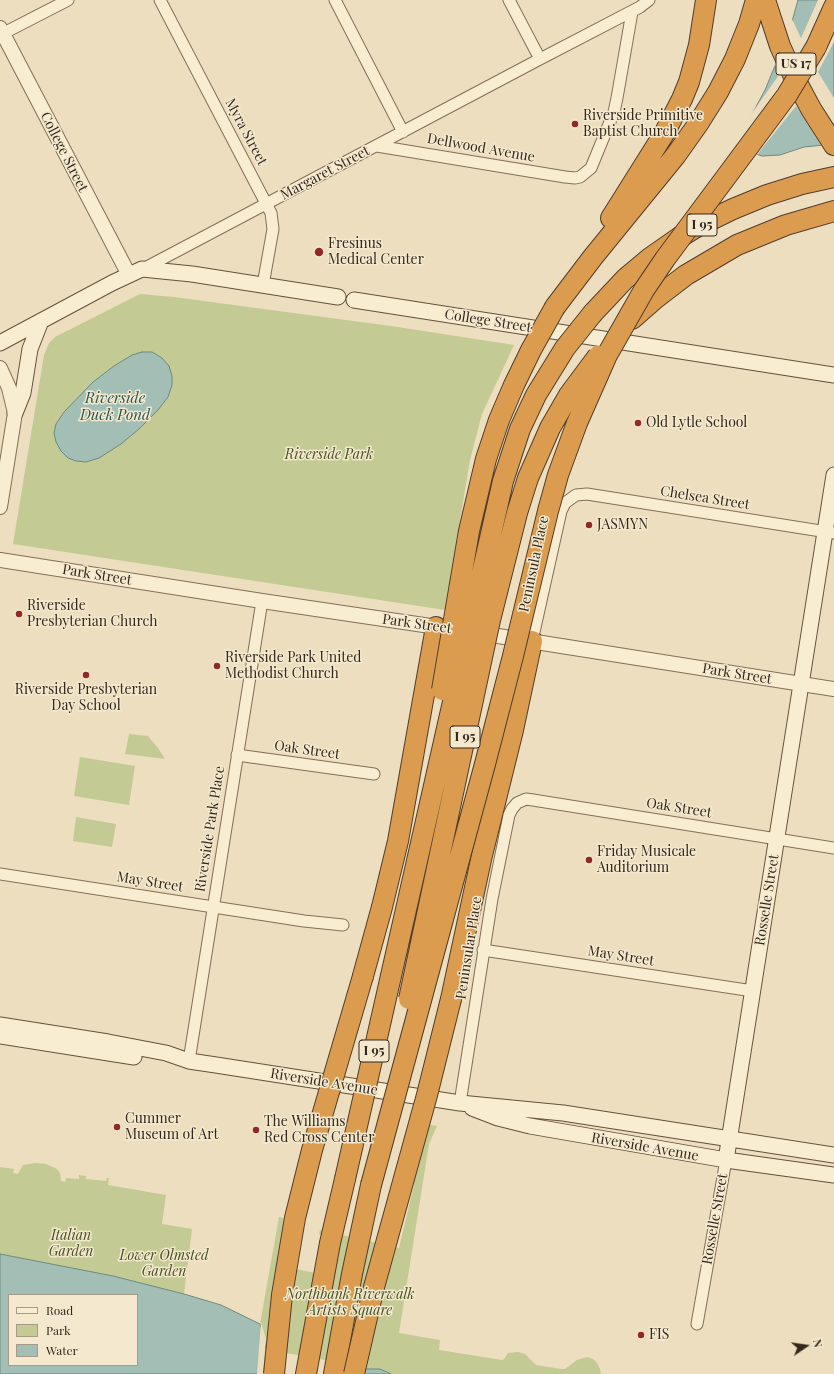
<!DOCTYPE html>
<style>
body{margin:0}
#map{position:relative;width:834px;height:1374px;overflow:hidden;background:#ecdebf;font-family:"Playfair Display",serif}
canvas{display:block}
.legend{position:absolute;left:8px;top:1294px;width:130px;height:72px;box-sizing:border-box;background:#f4e9ce;border:1px solid #a79b87;margin:0;padding:5px 7px;list-style:none;font-size:12px;color:#34271c}
.legend li{display:flex;align-items:center;gap:8px;height:20px}
.legend b{width:20px;border:1px solid #a79b87}
.north{position:absolute;left:786px;top:1326px;width:40px;height:40px;-webkit-text-stroke:3px #f4e9ce;paint-order:stroke;rotate:77deg;font-size:11px;font-weight:700;line-height:16px;text-align:center;color:#34271c}
.north::after{content:'';display:block;margin:auto;width:14px;height:18px;background:#34271c;clip-path:polygon(50% 0,100% 100%,50% 72%,0 100%)}
</style>
<div id="map">
<canvas width="834" height="1374"></canvas>
<ul class="legend">
<li><b style="height:5px;background:#f8ecd1"></b>Road</li>
<li><b style="height:11px;background:#c4ca93"></b>Park</li>
<li><b style="height:11px;background:#a2beb5"></b>Water</li>
</ul>
<div class="north">N</div>
</div>
<script>
const context = document.querySelector('canvas').getContext('2d');
context.lineJoin = 'round';
function paint(path, color) { context.fillStyle = color; context.fill(path, 'evenodd'); }
const toPath = rows => new Path2D(rows.map(r => 'M' + r).join(''));
function trace(path, color, width, dash) { context.strokeStyle = color; context.lineWidth = width; context.lineCap = dash ? 'butt' : 'round'; context.setLineDash(dash || []); context.stroke(path); }
function write(font, color, halo, rows, align = 'center') {
  context.font = font + ' "Playfair Display",serif'; context.lineWidth = 3; context.setLineDash([]); context.textBaseline = 'middle'; context.strokeStyle = halo; context.fillStyle = color; for (const [text, x, y, turn = 0] of rows) {
    context.save(); context.translate(x, y); context.rotate((+turn || 0) * Math.PI / 180); context.textAlign = isNaN(turn) ? turn : align; if (halo) context.strokeText(text, 0, 0); context.fillText(text, 0, 0); context.restore();
  }
}
const green = toPath([
 [140,294,174,297,398,327,514,345,482,414,470,460,445,610,13,544,44,355,49,343,55,337],
 [129,734,148,736,158,748,165,759,125,754],
 [80,757,135,766,129,805,74,796],
 [76,817,116,824,112,847,73,841],
 [423,1124,437,1126,429,1144,399,1333,440,1340,439,1350,502,1360,504,1359,508,1353,518,1352,525,1354,536,1365,561,1369,565,1369,577,1360,587,1357,593,1359,597,1363,600,1369,601,1374,391,1374,380,1369,365,1369,267,1352,260,1324,279,1217,301,1222,296,1269,325,1275,323,1236,319,1234,320,1230,399,1248,414,1185],
 [36,1163,46,1164,57,1169,60,1173,61,1181,65,1182,66,1178,79,1179,79,1175,86,1176,86,1179,106,1181,107,1178,109,1178,108,1185,166,1195,162,1224,192,1229,184,1294,113,1276,0,1254,0,1167,14,1169,13,1173,18,1174,23,1165]
]);
const water = toPath([
 [798,0,834,0,834,144,804,147,780,155,762,156,756,154,750,118,765,90,777,61,791,25,798,0],
 [142,352,152,352,162,358,169,366,172,376,172,385,168,397,158,410,139,429,121,444,99,458,86,462,76,461,68,458,61,451,56,442,54,433,56,424,64,412,93,382,114,366,132,355,142,352],
 [0,1254,113,1276,184,1294,221,1305,260,1324,267,1352,365,1369,380,1369,391,1374,0,1374,0,1254],
 [9,1295,137,1295,137,1365,9,1365,9,1295]
]);
const pier = toPath([
 [818,0,834,0,834,42,818,72,834,98,834,146,822,147,796,106,756,156,750,152,745,139,744,132,747,120,779,75,774,63,785,37,791,17,801,38],
 [261,1322,266,1339,263,1374,257,1374],
 [286,1353,365,1367,363,1374,283,1374]
]);
const minor = toPath([
 [160,0,271,213,273,229,263,285],
 [335,0,403,132],
 [509,0,540,59],
 [0,35,68,0],
 [377,146,565,177,575,178,580,177,591,168,614,112,617,98,632,12],
 [143,269,540,59,640,7,649,0],
 [532,641,561,511,565,503,576,495,587,494,834,533],
 [237,755,374,774],
 [0,874,304,921,343,925],
 [483,950,753,991],
 [189,1061,262,601],
 [460,1103,492,899,509,815,512,809,517,803,526,799,533,800,834,848],
 [697,1324,726,1160]
]);
const tertiary = toPath([
 [0,28,129,275],
 [0,368,9,388,15,413,0,507],
 [0,560,262,601,444,628],
 [479,633,834,689]
]);
const secondary = toPath([
 [354,300,834,375],
 [0,343,112,283,142,269,192,274,338,297],
 [15,413,23,393,30,349,41,321],
 [0,1025,108,1042,166,1053,189,1061,216,1065,460,1103,563,1113,834,1155],
 [0,1036,134,1057],
 [472,1108,498,1118,530,1126,726,1160,834,1175],
 [726,1160,834,475]
]);
const motorway = toPath([
 [765,0,780,46,795,79,811,109,834,145],
 [816,47,834,7],
 [611,218,665,132,682,99,689,82,699,45,706,0],
 [555,307,593,257,676,155,698,124,718,92,735,59,749,24,756,0],
 [593,313,625,279,650,258,680,237,698,226,733,209,767,195,802,184,834,177],
 [632,319,656,298,686,275,737,245,786,225,834,211],
 [363,976,382,907,398,841,436,627],
 [451,999,482,855,513,730,532,641],
 [306,1374,330,1243,345,1179],
 [334,1374,352,1274,371,1185]
]);
const motorwayBridge = toPath([
 [442,690,469,531,486,459,499,420,514,385,531,350,555,307],
 [409,999,490,620,517,513,528,478,550,428,569,395,598,356],
 [345,1179,503,481,520,429,536,395,565,348,593,313],
 [371,1185,485,764,513,656,548,511,558,475,577,423,607,355,644,290,665,259,787,95,816,47],
 [274,1374,282,1295,295,1218,312,1150,363,976],
 [354,1374,374,1287,427,1095,451,999]
]);
const markers = [
 [575,124,4,"#91292b"],
 [319,252,5,"#91292b"],
 [638,423,4,"#91292b"],
 [589,525,4,"#91292b"],
 [19,614,4,"#91292b"],
 [217,666,4,"#91292b"],
 [86,675,4,"#91292b"],
 [589,860,4,"#91292b"],
 [117,1127,4,"#91292b"],
 [256,1130,4,"#91292b"],
 [641,1335,4,"#91292b"]
];
const shields = [
 [796,64,40],
 [702,225,30],
 [465,737,30],
 [374,1051,30]
];
const shieldNames = [
 ["US 17",796,64],
 ["I 95",702,225],
 ["I 95",465,737],
 ["I 95",374,1051]
];
const poiNames = [
 ["Riverside Primitive",583,116],
 ["Baptist Church",583,132],
 ["Fresinus",328,244],
 ["Medical Center",328,260],
 ["Old Lytle School",646,423],
 ["JASMYN",597,525],
 ["Riverside",27,606],
 ["Presbyterian Church",27,622],
 ["Riverside Park United",225,658],
 ["Methodist Church",225,674],
 ["Riverside Presbyterian",86,690,"center"],
 ["Day School",86,706,"center"],
 ["Friday Musicale",597,852],
 ["Auditorium",597,868],
 ["Cummer",125,1119],
 ["Museum of Art",125,1135],
 ["The Williams",264,1122],
 ["Red Cross Center",264,1138],
 ["FIS",649,1335]
];
const streetNames = [
 ["Myra Street",246,132,62],
 ["Dellwood Avenue",481,148,10],
 ["College Street",64,152,63],
 ["Margaret Street",325,173,-28],
 ["College Street",488,321,9],
 ["Chelsea Street",705,498,9],
 ["Peninsula Place",534,564,-78],
 ["Park Street",97,575,9],
 ["Park Street",417,624,8],
 ["Park Street",737,674,9],
 ["Oak Street",307,750,8],
 ["Oak Street",679,808,9],
 ["Riverside Park Place",210,829,-81],
 ["May Street",150,882,9],
 ["Rosselle Street",767,900,-81],
 ["Peninsular Place",469,948,-81],
 ["May Street",621,956,9],
 ["Riverside Avenue",324,1082,9],
 ["Riverside Avenue",645,1147,10],
 ["Rosselle Street",715,1219,-80]
];
const parkNames = [
 ["Riverside Park",329,455],
 ["Italian",71,1236],
 ["Garden",71,1252],
 ["Lower Olmsted",164,1256],
 ["Garden",164,1272],
 ["Northbank Riverwalk",350,1295],
 ["Artists Square",350,1311]
];
const waterNames = [
 ["Riverside",115,398],
 ["Duck Pond",115,415]
];
paint(green, '#c4ca93');
paint(water, '#a2beb5');
trace(water, '#6a8b83', 1);
paint(pier, '#ecdebf');
trace(minor, '#846f58', 13);
trace(tertiary, '#846f58', 16);
trace(secondary, '#66503b', 17);
trace(motorway, '#523d2c', 22);
trace(minor, '#f8ecd1', 11);
trace(tertiary, '#f8ecd1', 14);
trace(secondary, '#f8ecd1', 15);
trace(motorway, '#db9c50', 20);
trace(motorwayBridge, '#523d2c', 22, []);
trace(motorwayBridge, '#db9c50', 20);
for (const [x, y, r, color] of markers) { const dot = new Path2D(); dot.arc(x, y, r, 0, 2 * Math.PI); context.fillStyle = color; context.fill(dot); trace(dot, '#f4e9ce', 1.5); }
for (const [x, y, w] of shields) { const box = new Path2D(); box.roundRect(x - w / 2, y - 11, w, 22, 3); context.fillStyle = '#f4e9ce'; context.fill(box); trace(box, '#34271c', 1); }
write('bold 13px', '#34271c', null, shieldNames);
write('14px', '#34271c', '#f4e9ce', poiNames, 'left');
write('14px', '#34271c', '#f4e9ce', streetNames);
write('italic 14px', '#455023', '#f4e9ce', parkNames);
write('italic 15px', '#2b5350', '#f4e9ce', waterNames);
</script>
